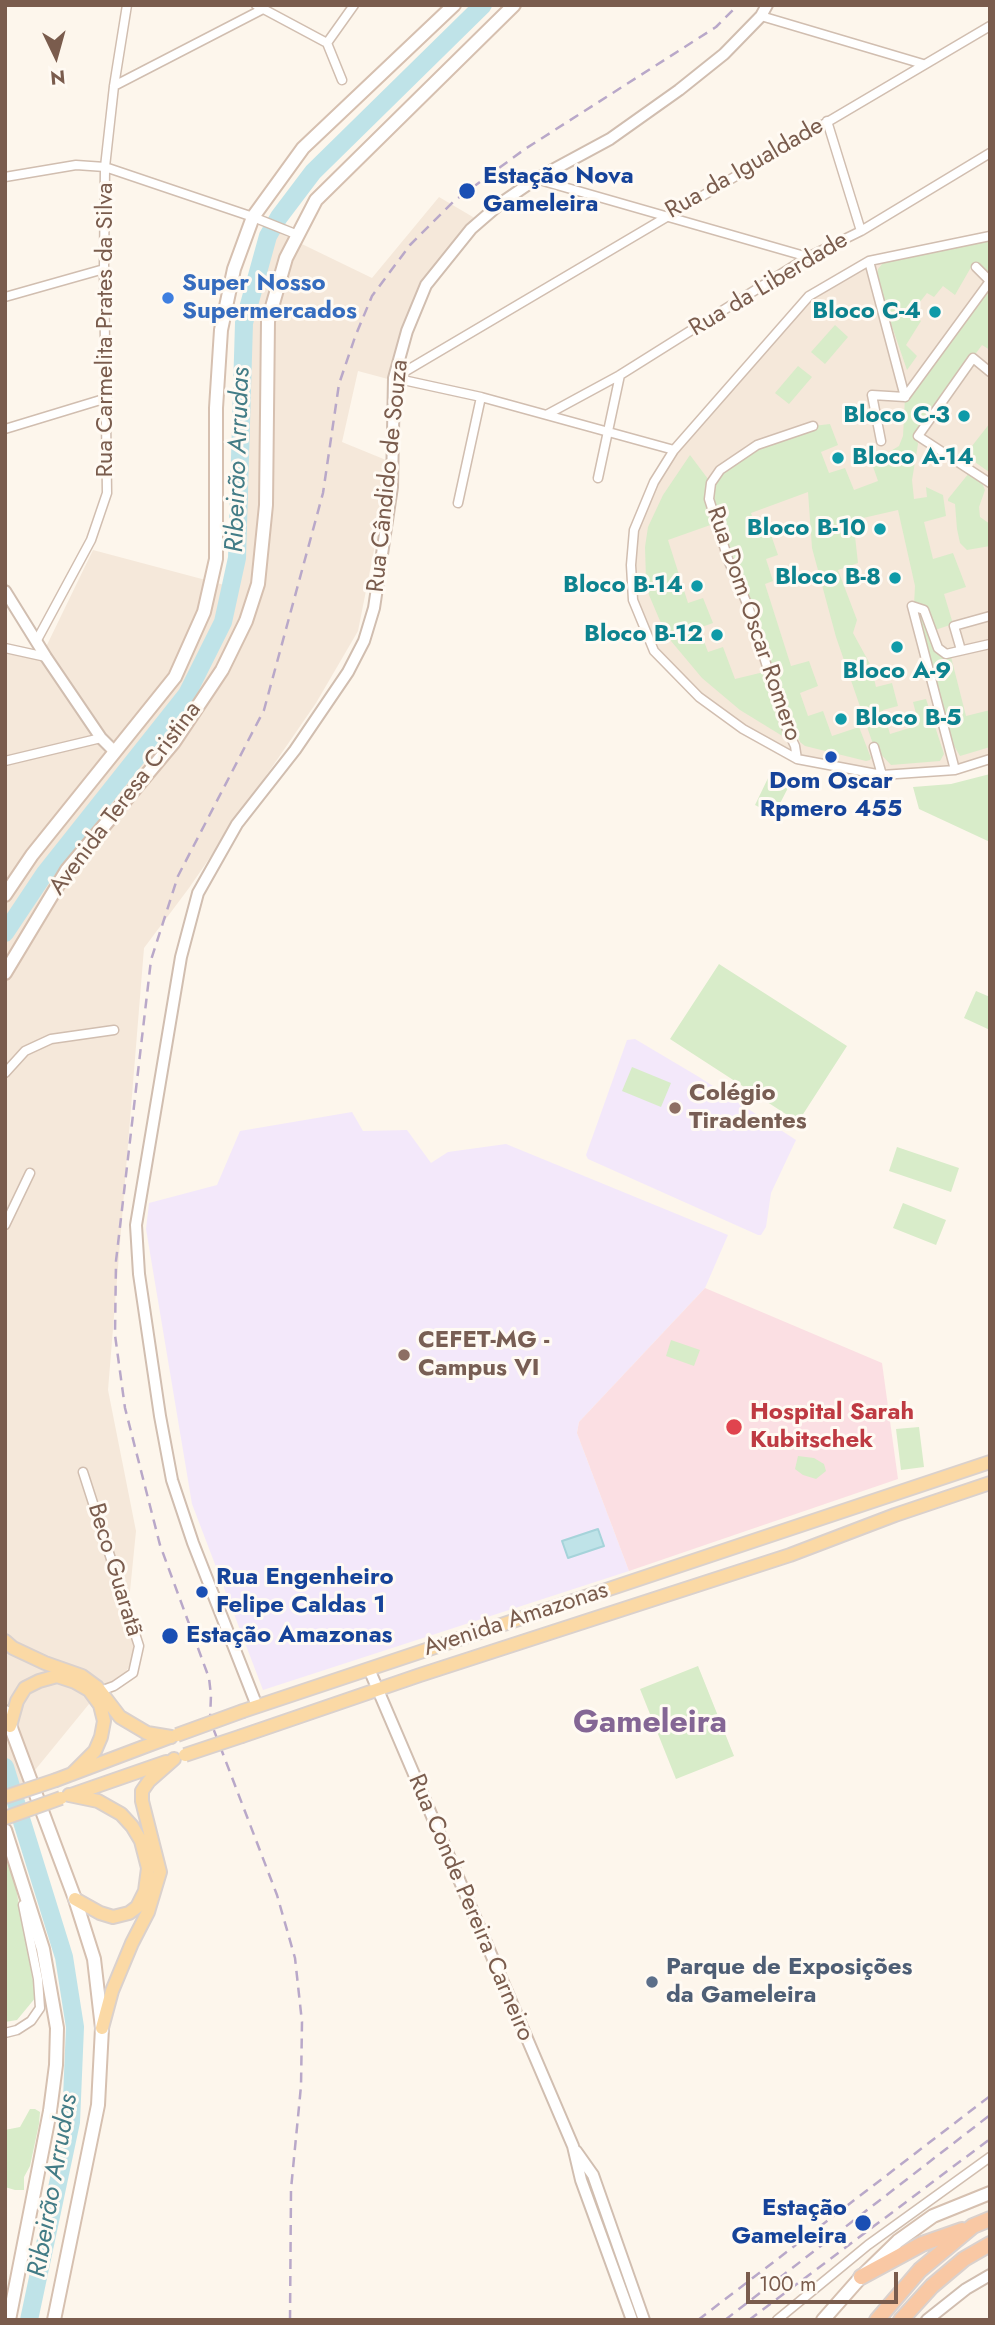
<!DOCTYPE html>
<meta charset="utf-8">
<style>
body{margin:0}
#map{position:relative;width:995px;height:2325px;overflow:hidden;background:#fdf6ec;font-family:Jost,sans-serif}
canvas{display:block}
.frame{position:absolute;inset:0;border:7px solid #7a5c4d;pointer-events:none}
.north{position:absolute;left:21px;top:21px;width:70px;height:70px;-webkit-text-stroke:5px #fffaf3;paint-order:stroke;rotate:175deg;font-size:19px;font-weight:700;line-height:28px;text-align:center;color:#7a5c4d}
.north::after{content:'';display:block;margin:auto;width:24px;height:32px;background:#7a5c4d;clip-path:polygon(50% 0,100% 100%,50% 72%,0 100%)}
.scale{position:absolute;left:746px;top:2272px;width:152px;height:32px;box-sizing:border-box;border:4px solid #7a5c4d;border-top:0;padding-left:9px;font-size:21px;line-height:24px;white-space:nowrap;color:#7a5c4d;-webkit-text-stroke:5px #fffaf3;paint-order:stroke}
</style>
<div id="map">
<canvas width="995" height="2325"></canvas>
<div class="frame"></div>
<div class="north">N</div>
<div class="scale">100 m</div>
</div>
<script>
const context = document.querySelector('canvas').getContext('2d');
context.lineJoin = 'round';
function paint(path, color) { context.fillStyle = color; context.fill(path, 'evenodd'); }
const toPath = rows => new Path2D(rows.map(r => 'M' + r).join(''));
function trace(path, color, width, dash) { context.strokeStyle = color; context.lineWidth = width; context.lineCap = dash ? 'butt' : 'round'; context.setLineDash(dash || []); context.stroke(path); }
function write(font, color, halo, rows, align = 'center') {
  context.font = font + ' Jost,sans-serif'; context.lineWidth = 6; context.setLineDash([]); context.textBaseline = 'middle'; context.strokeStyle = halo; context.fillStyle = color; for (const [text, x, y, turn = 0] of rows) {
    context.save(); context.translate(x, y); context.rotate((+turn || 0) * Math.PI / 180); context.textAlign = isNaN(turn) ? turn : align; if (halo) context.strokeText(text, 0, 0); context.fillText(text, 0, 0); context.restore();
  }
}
const residential = toPath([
 [439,197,478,220,427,288,407,332,399,382,358,371,342,442,386,460,381,515,358,631,316,703,189,888,144,948,108,1390,136,1531,129,1601,141,1646,116,1689,98,1693,13,1797,5,1798,6,650,34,655,45,649,93,550,232,587,242,501,248,302,273,230,372,278],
 [990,236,990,759,955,770,882,775,797,759,699,697,654,651,633,600,634,530,674,450,809,296,869,261]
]);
const education = toPath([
 [635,1039,699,1077,796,1140,771,1193,766,1227,761,1235,758,1235,588,1159,586,1155,627,1040],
 [352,1112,363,1131,407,1130,431,1163,448,1152,506,1144,728,1235,705,1288,579,1422,577,1433,629,1571,263,1690,192,1504,146,1229,149,1203,217,1185,240,1131]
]);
const medical = toPath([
 [705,1288,882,1363,898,1479,629,1571,577,1433,579,1422]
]);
const green = toPath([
 [990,241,990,273,974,262,955,295,943,286,934,297,927,293,911,313,921,321,906,345,917,356,907,370,886,309,877,276,878,269,883,263],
 [990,281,990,350,982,345,916,435,918,444,912,480,914,499,927,497,926,487,943,495,946,516,924,522,933,559,953,553,966,587,944,594,953,624,935,630,938,648,950,653,966,716,990,710,990,747,960,756,953,744,947,745,914,605,915,586,898,510,863,518,855,536,858,563,838,570,857,620,853,633,871,666,876,687,892,683,898,706,883,710,890,734,919,725,913,702,926,699,944,754,940,761,891,765,874,747,836,637,812,548,808,492,751,513,758,536,770,532,778,555,766,559,773,581,765,584,791,666,809,661,818,686,800,693,808,716,823,711,832,736,859,727,871,758,870,760,866,761,805,746,800,742,793,726,782,728,784,737,740,710,702,678,666,635,649,595,646,579,645,547,648,527,663,495,690,455,711,483,720,470,757,445,813,426,830,424,838,445,821,452,829,473,845,468,854,490,878,481,870,458,884,455,899,446,903,436,905,397],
 [716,523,768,671,735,679,723,647,708,652,699,628,713,623,703,598,688,603,668,540],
 [835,325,848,337,825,364,811,352],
 [798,366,812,377,789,404,775,393],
 [990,423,990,471,989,472,965,455],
 [969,473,980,478,985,490,979,507,980,517,990,524,990,546,967,550,960,543,957,529,955,504,948,501,948,499],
 [770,774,790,784,774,815,755,805],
 [990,774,990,842,919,809,913,787,951,784],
 [719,964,847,1046,798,1122,670,1039],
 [976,991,990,997,990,1030,964,1018],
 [632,1067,671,1083,661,1107,622,1091],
 [897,1147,959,1168,951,1192,889,1171],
 [903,1203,946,1220,936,1245,893,1228],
 [671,1340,700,1350,694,1366,666,1356],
 [919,1427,924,1467,901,1470,896,1429],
 [798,1456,814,1458,824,1464,826,1471,816,1479,803,1475,795,1469],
 [698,1666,734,1756,676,1779,640,1689],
 [5,1847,13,1872,36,1997,17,2020,5,2022],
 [30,2109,35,2109,40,2112,39,2124,30,2166,24,2177,24,2190,15,2190,5,2187,5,2130,20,2127]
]);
const water = toPath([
 [598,1529,604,1546,568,1558,562,1541,598,1529]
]);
const river = toPath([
 [5,933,45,873,187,694,223,622,237,558,244,323,268,236,279,217,313,172,483,5],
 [5,1767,64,1957,75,2027,71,2122,29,2320]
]);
const minor = toPath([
 [256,5,327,43],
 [761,16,923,64],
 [342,80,327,43,354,5],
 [114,86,263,9],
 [827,121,861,231],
 [5,177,76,165,105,167,253,217,298,235],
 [536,179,808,257],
 [990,236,869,261,809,296,674,450,654,482,634,530,631,565,633,600,654,651,699,697,743,729,797,759,882,775,955,770,990,759],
 [869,261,905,397,872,395,881,441],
 [5,297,104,269],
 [990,372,973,358,918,436,990,483],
 [394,378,990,26],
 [394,378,481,397,674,450],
 [905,397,990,281,976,267],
 [548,414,620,375,808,257,861,231,990,153],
 [5,429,107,398],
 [598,478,620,375],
 [458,503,481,397],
 [37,640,91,540,107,493,104,269,105,167,114,86,127,5],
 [5,648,46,657],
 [961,650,954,626,990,616],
 [874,747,882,775],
 [797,759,795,746,786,727,748,606,729,562,709,499,711,483,720,470,757,445,813,426],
 [5,761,101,738],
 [955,770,912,606,924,610,938,648,946,654,990,644],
 [5,1073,25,1051,51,1039,114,1030],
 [5,1225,30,1173],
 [83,1472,139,1646,133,1673,114,1686,100,1691],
 [5,2033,17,2030,31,2021,40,2008,38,1979,23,1905],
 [777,2320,868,2245,990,2157]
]);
const tertiary = toPath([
 [5,591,46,657,101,738,115,752],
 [369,1669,573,2146,581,2180,632,2320],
 [257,1706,193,1543,172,1480,160,1416,139,1274,136,1225,181,957,198,893,237,824,295,750,348,672,364,641,374,608,392,487,394,378,407,331,426,285,471,229,501,203,536,179,610,139,679,90,724,54,761,16,767,5],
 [576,2151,593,2175,644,2320],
 [927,2320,966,2289,990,2275]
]);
const secondary = toPath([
 [5,895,32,855,175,677,204,612,216,559,216,408,221,330,234,269,253,217,303,148,454,5],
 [5,973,67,870,174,742,222,670,246,621,258,584,266,505,268,321,286,258,316,200,514,5],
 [5,1712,75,1899,94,1959,102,2028,98,2105,54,2320],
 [5,1830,43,1949,57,2028,56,2065,50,2111,9,2320],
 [823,2320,861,2277,898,2241,933,2216,990,2193]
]);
const primary = toPath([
 [5,1641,13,1648,45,1663,82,1676,97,1687,120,1717,147,1733,171,1737],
 [243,1711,990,1462],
 [10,1726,17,1701,25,1688,39,1681,57,1676,75,1682,89,1690,100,1705,104,1721,101,1737,95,1751,72,1774],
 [242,1736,420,1675,790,1555,895,1515,990,1483],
 [56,1780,170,1737],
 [69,1795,98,1801,121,1814,132,1826,141,1841,148,1868,145,1891,137,1907,129,1913,113,1917,100,1913,75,1899],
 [71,1795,166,1762],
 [102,2028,112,1991,132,1943,148,1912,160,1872,142,1801,142,1791,149,1781,174,1759]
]);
const trunk = toPath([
 [861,2277,922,2244,962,2230],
 [877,2320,920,2270,973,2226,990,2219],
 [901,2320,932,2286,964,2259,990,2244]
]);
const rail = toPath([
 [290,2320,291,2189,301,2086,302,2022,295,1958,277,1895,210,1720,211,1695,209,1678,160,1545,125,1408,115,1335,116,1261,151,960,178,876,264,710,323,493,339,384,355,337,372,296,410,245,454,201,525,149,716,27,738,5],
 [698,2320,990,2096],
 [725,2320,990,2115],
 [749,2320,990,2139]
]);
const primaryBridge = toPath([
 [177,1735,243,1711],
 [185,1755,242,1736],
 [5,1797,56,1780],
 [5,1818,61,1798]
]);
const markers = [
 [467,191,9,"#1a4fb4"],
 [168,298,7,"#3f7fe0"],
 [935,312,7,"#0f9aa8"],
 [964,416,7,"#0f9aa8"],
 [838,458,7,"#0f9aa8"],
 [880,529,7,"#0f9aa8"],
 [895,578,7,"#0f9aa8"],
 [697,586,7,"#0f9aa8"],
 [717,635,7,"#0f9aa8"],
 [897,647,7,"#0f9aa8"],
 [841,719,7,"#0f9aa8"],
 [831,757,7,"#1a4fb4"],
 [675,1108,7,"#8d6e63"],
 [404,1355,7,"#8d6e63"],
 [734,1427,9,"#e0444e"],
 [202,1592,7,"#1a4fb4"],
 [170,1636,9,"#1a4fb4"],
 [652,1982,7,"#5c6f8a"],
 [863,2223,9,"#1a4fb4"]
];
const streetNames = [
 ["Rua da Igualdade",745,169,-30],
 ["Rua da Liberdade",769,285,-31],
 ["Rua Carmelita Prates da Silva",106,330,-90],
 ["Rua Cândido de Souza",389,476,-84],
 ["Rua Dom Oscar Romero",753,624,71],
 ["Avenida Teresa Cristina",126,799,-53],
 ["Beco Guaratã",114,1570,73],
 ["Avenida Amazonas",516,1620,-18],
 ["Rua Conde Pereira Carneiro",470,1908,67]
];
const transitNames = [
 ["Estação Nova",483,177],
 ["Gameleira",483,205],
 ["Dom Oscar",831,782,"center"],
 ["Rpmero 455",831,810,"center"],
 ["Rua Engenheiro",216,1578],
 ["Felipe Caldas 1",216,1606],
 ["Estação Amazonas",186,1636],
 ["Estação",847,2209,"right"],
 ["Gameleira",847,2237,"right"]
];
const shopNames = [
 ["Super Nosso",182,284],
 ["Supermercados",182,312]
];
const cultureNames = [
 ["Bloco C-4",921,312],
 ["Bloco C-3",950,416],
 ["Bloco A-14",852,458,"left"],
 ["Bloco B-10",866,529],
 ["Bloco B-8",881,578],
 ["Bloco B-14",683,586],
 ["Bloco B-12",703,635],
 ["Bloco A-9",897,672,"center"],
 ["Bloco B-5",855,719,"left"]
];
const educationNames = [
 ["Colégio",689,1094],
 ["Tiradentes",689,1122],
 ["CEFET-MG -",418,1341],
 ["Campus VI",418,1369]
];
const healthNames = [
 ["Hospital Sarah",750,1413],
 ["Kubitschek",750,1441]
];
const serviceNames = [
 ["Parque de Exposições",666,1968],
 ["da Gameleira",666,1996]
];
const waterNames = [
 ["Ribeirão Arrudas",239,460,-88],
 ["Ribeirão Arrudas",54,2186,-80]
];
const districtNames = [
 ["Gameleira",650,1724]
];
paint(residential, '#f5e8da');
paint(education, '#f3e8fa');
paint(medical, '#fbdfe3');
paint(green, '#d8ecc9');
paint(water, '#bfe3e8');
trace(water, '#a5d3da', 2);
trace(river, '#bfe3e8', 18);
trace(minor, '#d1beb0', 11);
trace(tertiary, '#d1beb0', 14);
trace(secondary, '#d6c0b0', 16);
trace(primary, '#dad1cd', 16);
trace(trunk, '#dad1cd', 18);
trace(minor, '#fff', 8);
trace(tertiary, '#fff', 10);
trace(secondary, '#fff', 12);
trace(primary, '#fbd9a5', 12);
trace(trunk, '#f9c8a4', 14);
trace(rail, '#b9a8c9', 2.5, [10, 7]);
trace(primaryBridge, '#dad1cd', 16, []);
trace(primaryBridge, '#fbd9a5', 12);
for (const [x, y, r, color] of markers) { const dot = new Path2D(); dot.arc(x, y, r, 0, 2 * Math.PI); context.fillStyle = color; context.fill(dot); trace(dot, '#fffaf3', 2.5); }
write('24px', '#7a5c4d', '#fffaf3', streetNames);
write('bold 24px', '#164399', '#fffaf3', transitNames, 'left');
write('bold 24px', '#366cbe', '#fffaf3', shopNames, 'left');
write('bold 24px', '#0d838f', '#fffaf3', cultureNames, 'right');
write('bold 24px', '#785e54', '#fffaf3', educationNames, 'left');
write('bold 24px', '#be3a42', '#fffaf3', healthNames, 'left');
write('bold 24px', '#4e5e75', '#fffaf3', serviceNames, 'left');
write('italic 26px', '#437c86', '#fffaf3', waterNames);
write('bold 32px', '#846695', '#fffaf3', districtNames);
</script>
